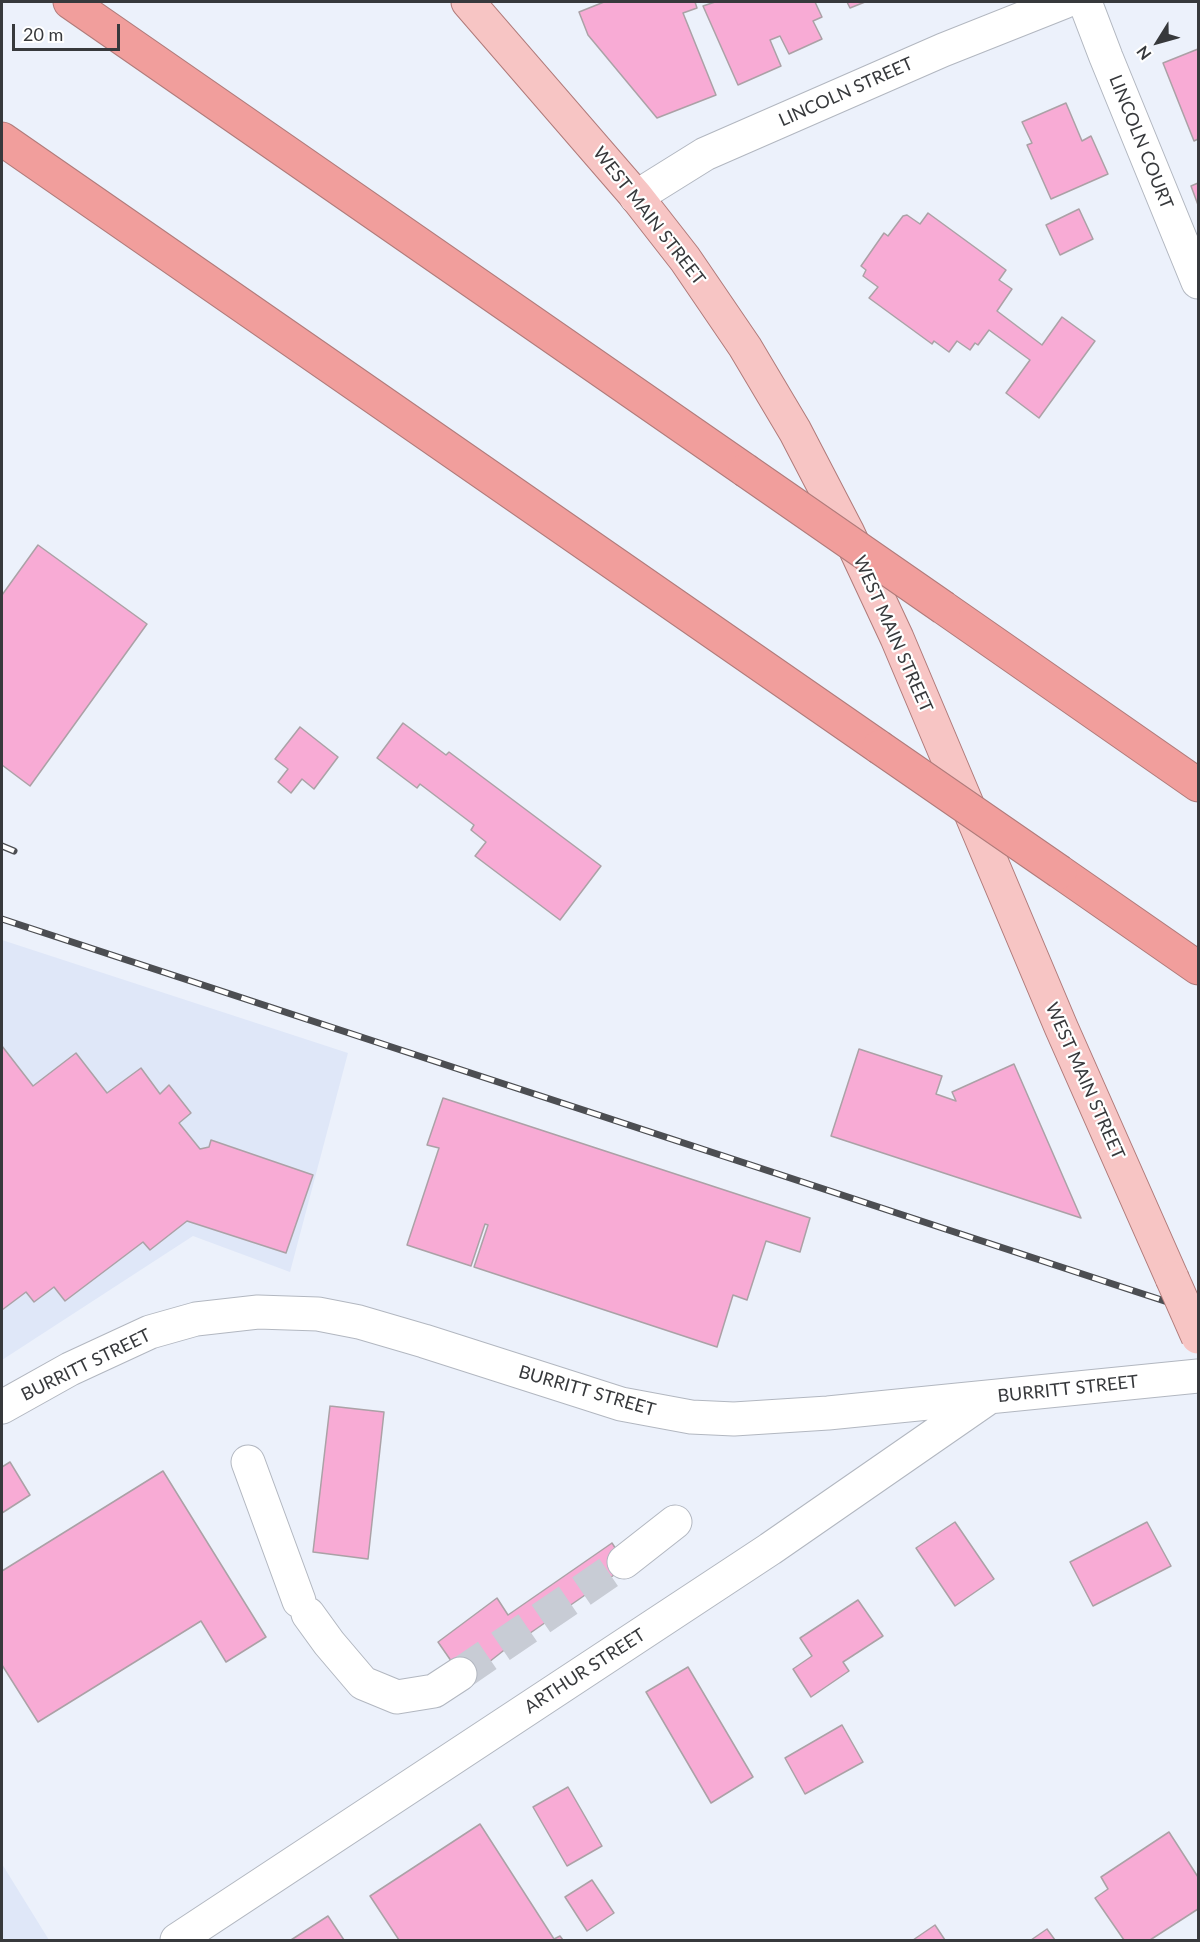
<!DOCTYPE html>
<style>
body{margin:0}
#map{position:relative;width:1200px;height:1942px;overflow:hidden;background:#ecf1fb;font-family:Lato,sans-serif}
canvas{display:block}
.frame{position:absolute;inset:0;border:3px solid #37393c;pointer-events:none}
.north{position:absolute;left:1128px;top:12px;width:60px;height:60px;-webkit-text-stroke:4px #fff;paint-order:stroke;rotate:233deg;font-size:16px;font-weight:700;line-height:24px;text-align:center;color:#37393c}
.north::after{content:'';display:block;margin:auto;width:21px;height:27px;background:#37393c;clip-path:polygon(50% 0,100% 100%,50% 72%,0 100%)}
.scale{position:absolute;left:12px;top:24px;width:108px;height:27px;box-sizing:border-box;border:3px solid #37393c;border-top:0;padding-left:8px;font-size:18px;line-height:21px;white-space:nowrap;color:#37393c;-webkit-text-stroke:4px #fff;paint-order:stroke}
</style>
<div id="map">
<canvas width="1200" height="1942"></canvas>
<div class="frame"></div>
<div class="north">N</div>
<div class="scale">20 m</div>
</div>
<script>
const context = document.querySelector('canvas').getContext('2d');
context.lineJoin = 'round';
function paint(path, color) { context.fillStyle = color; context.fill(path, 'evenodd'); }
const toPath = rows => new Path2D(rows.map(r => 'M' + r).join(''));
function trace(path, color, width, dash) { context.strokeStyle = color; context.lineWidth = width; context.lineCap = dash ? 'butt' : 'round'; context.setLineDash(dash || []); context.stroke(path); }
function write(font, color, halo, rows, align = 'center') {
  context.font = font + ' Lato,sans-serif'; context.lineWidth = 4.5; context.setLineDash([]); context.textBaseline = 'middle'; context.strokeStyle = halo; context.fillStyle = color; for (const [text, x, y, turn = 0] of rows) {
    context.save(); context.translate(x, y); context.rotate((+turn || 0) * Math.PI / 180); context.textAlign = isNaN(turn) ? turn : align; if (halo) context.strokeText(text, 0, 0); context.fillText(text, 0, 0); context.restore();
  }
}
const built = toPath([
 [2,940,348,1053,290,1272,193,1236,2,1360],
 [2,1864,49,1940,2,1940]
]);
const building = toPath([
 [604,2,695,2,697,8,683,13,716,95,657,118,588,35,579,12,604,2],
 [715,2,815,2,822,17,813,21,822,39,789,54,780,36,770,40,781,66,738,85,703,6,715,2],
 [847,2,865,2,850,8,847,2],
 [1198,49,1198,139,1194,141,1163,63,1198,49],
 [1066,103,1082,141,1091,136,1108,174,1051,199,1027,145,1032,143,1022,122,1066,103],
 [1198,183,1198,205,1191,186,1198,183],
 [1079,209,1093,239,1060,255,1046,225,1079,209],
 [928,213,1006,270,999,280,1012,289,997,311,1042,345,1062,317,1095,341,1039,418,1006,393,1030,360,989,330,978,345,975,343,970,350,957,341,949,352,934,341,932,344,869,298,878,287,863,276,866,270,861,266,884,233,888,236,903,216,907,215,920,224,928,213],
 [38,545,147,624,30,786,2,765,2,595,38,545],
 [403,723,446,755,449,752,601,866,560,920,475,856,486,842,471,830,474,825,420,784,417,788,377,758,403,723],
 [300,727,338,757,314,789,302,779,291,793,278,782,288,769,275,759,300,727],
 [2,1046,33,1086,76,1053,107,1093,141,1068,160,1094,169,1085,191,1113,179,1123,200,1149,209,1147,211,1140,313,1175,286,1253,187,1221,150,1250,143,1242,65,1301,54,1287,34,1302,26,1292,2,1310,2,1046],
 [859,1049,942,1076,936,1094,956,1101,952,1092,1014,1064,1081,1218,831,1136,859,1049],
 [443,1098,810,1218,800,1252,766,1241,747,1300,733,1295,717,1347,474,1267,488,1225,485,1224,471,1266,407,1245,439,1148,427,1145,443,1098],
 [330,1406,384,1412,368,1559,313,1552,330,1406],
 [10,1462,30,1495,2,1513,2,1467,10,1462],
 [163,1471,266,1637,226,1662,201,1621,38,1722,2,1665,2,1571,163,1471],
 [955,1522,994,1579,955,1606,916,1548,955,1522],
 [1147,1522,1171,1566,1093,1606,1070,1562,1147,1522],
 [612,1543,627,1566,523,1638,522,1636,465,1681,438,1642,497,1598,508,1615,612,1543],
 [858,1600,883,1636,843,1662,849,1671,811,1697,793,1669,812,1656,800,1638,858,1600],
 [688,1667,753,1777,711,1803,646,1692,688,1667],
 [842,1725,863,1762,805,1794,785,1758,842,1725],
 [568,1787,602,1846,567,1866,533,1807,568,1787],
 [480,1824,554,1939,560,1936,563,1940,399,1940,370,1896,480,1824],
 [1169,1832,1198,1877,1198,1909,1150,1940,1124,1940,1095,1898,1108,1889,1101,1877,1169,1832],
 [592,1880,614,1913,587,1931,565,1897,592,1880],
 [328,1916,344,1940,291,1940,328,1916],
 [935,1925,945,1940,913,1940,935,1925],
 [1047,1929,1055,1940,1031,1940,1047,1929]
]);
const minorTunnel = toPath([
 [460,1674,624,1562]
]);
const minor = toPath([
 [1085,2,1106,57,1198,282],
 [636,197,705,154,943,50,1064,2],
 [2,1407,70,1369,150,1332,196,1319,258,1312,318,1314,359,1322,424,1341,621,1404,691,1417,734,1419,828,1413,1198,1376],
 [248,1462,299,1601],
 [624,1562,675,1522],
 [308,1614,329,1643,363,1683,397,1697,434,1691,460,1674],
 [177,1940,770,1549,988,1398]
]);
const major = toPath([
 [468,2,635,195,685,259,745,347,795,431,847,531,897,638,1061,1027,1172,1278]
]);
const highway = toPath([
 [70,2,745,470],
 [2,139,879,747],
 [944,608,1198,785],
 [1060,872,1198,968]
]);
const rail = toPath([
 [2,846,14,851],
 [2,919,1198,1312]
]);
const majorBridge = toPath([
 [1172,1278,1198,1337]
]);
const highwayBridge = toPath([
 [745,470,944,608],
 [879,747,1060,872]
]);
const streetNames = [
 ["LINCOLN STREET",846,92,-24],
 ["LINCOLN COURT",1141,142,68],
 ["WEST MAIN STREET",649,216,52],
 ["WEST MAIN STREET",893,634,66],
 ["WEST MAIN STREET",1085,1081,66],
 ["BURRITT STREET",86,1365,-26],
 ["BURRITT STREET",1068,1389,-6],
 ["BURRITT STREET",587,1391,16],
 ["ARTHUR STREET",585,1671,-33]
];
paint(built, '#dfe7f8');
paint(building, '#f8abd5');
trace(building, '#aba1a6', 1.5);
trace(minorTunnel, '#c8ccd5', 33, [33, 16]);
trace(minor, '#b2b7c0', 35);
trace(major, '#b07b7a', 35);
trace(highway, '#b07b7a', 35);
trace(minor, '#fff', 33);
trace(major, '#f7c5c4', 33);
trace(highway, '#f19e9c', 33);
trace(rail, '#4c4e52', 7);
trace(rail, '#fff', 4.5, [14]);
trace(majorBridge, '#b07b7a', 35, []);
trace(highwayBridge, '#b07b7a', 35, []);
trace(majorBridge, '#f7c5c4', 33);
trace(highwayBridge, '#f19e9c', 33);
write('18px', '#37393c', '#fff', streetNames);
</script>
